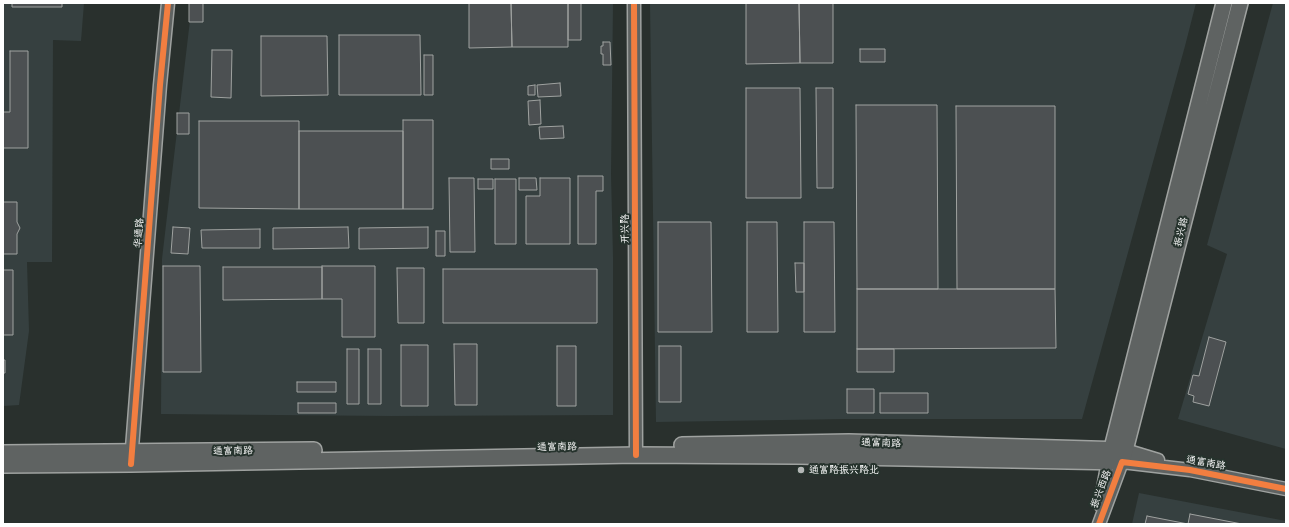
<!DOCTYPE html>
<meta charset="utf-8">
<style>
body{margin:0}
#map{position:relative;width:1289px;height:527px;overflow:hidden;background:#29302d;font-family:Delius,sans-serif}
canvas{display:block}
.frame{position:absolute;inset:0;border:4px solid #fff;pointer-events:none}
</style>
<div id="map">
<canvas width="1289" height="527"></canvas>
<div class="frame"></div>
</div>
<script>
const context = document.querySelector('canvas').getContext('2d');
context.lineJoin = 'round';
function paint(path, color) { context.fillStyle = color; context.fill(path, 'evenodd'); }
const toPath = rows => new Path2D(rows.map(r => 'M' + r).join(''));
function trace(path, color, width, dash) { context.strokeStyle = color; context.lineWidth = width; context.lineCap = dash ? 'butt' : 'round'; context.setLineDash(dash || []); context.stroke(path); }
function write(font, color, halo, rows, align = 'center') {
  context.font = font + ' Delius,"LXGW WenKai TC",sans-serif'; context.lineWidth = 4; context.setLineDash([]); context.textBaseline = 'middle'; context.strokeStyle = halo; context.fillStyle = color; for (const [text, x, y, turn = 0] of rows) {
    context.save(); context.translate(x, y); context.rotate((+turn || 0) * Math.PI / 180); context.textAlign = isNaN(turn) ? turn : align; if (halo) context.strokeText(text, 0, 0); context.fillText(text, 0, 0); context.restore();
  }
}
const built = toPath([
 [3,3,84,3,81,41,53,40,52,262,27,262,29,331,19,405,3,406],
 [192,3,613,3,611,174,613,257,613,415,391,416,161,414,162,259],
 [650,3,1196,3,1185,46,1082,419,846,419,656,422],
 [1273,3,1286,3,1286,449,1178,419,1227,254,1207,245],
 [1139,493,1286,521,1286,524,1132,524]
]);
const building = toPath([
 [12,3,62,3,62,7,12,7,12,3],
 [189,3,203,3,203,22,189,22,189,3],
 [469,3,511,3,512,47,469,48,469,3],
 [511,3,568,3,568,47,512,47,511,3],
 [568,3,581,3,581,40,568,40,568,3],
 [746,3,799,3,800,63,746,64,746,3],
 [799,3,833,3,833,63,800,63,799,3],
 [339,35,420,35,421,95,339,95,339,35],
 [261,36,327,36,328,95,261,96,261,36],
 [603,42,610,42,611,65,603,65,603,54,601,54,601,46,603,46,603,42],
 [860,49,885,49,885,62,860,62,860,49],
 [212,50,232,50,231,98,211,97,212,50],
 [10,51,28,51,28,148,3,148,3,112,10,112,10,51],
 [424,55,433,55,433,95,424,95,424,55],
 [560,83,561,96,538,97,537,85,560,83],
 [535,85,535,95,528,95,528,86,535,85],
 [746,88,800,88,801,198,746,198,746,88],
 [816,88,833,88,833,188,817,188,816,88],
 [540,100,541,124,529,125,528,101,540,100],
 [856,105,937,105,938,289,857,289,856,105],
 [956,106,1055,106,1055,289,957,289,956,106],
 [177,113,189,113,189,134,177,134,177,113],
 [403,120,433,120,433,209,403,209,403,120],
 [199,121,299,121,299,209,199,208,199,121],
 [563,126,564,138,540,139,539,127,563,126],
 [299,131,403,131,403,209,299,209,299,131],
 [491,159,509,159,509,169,491,169,491,159],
 [578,176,603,176,603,191,596,191,596,244,578,244,578,176],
 [449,178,474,178,475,252,450,252,449,178],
 [519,178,536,178,537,190,519,190,519,178],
 [540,178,570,178,570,244,526,244,526,196,540,196,540,178],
 [478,179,493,179,493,189,478,189,478,179],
 [495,179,516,179,516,244,495,244,495,179],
 [3,202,17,202,17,222,20,228,17,234,17,254,3,254,3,202],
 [658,222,711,222,712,332,658,332,658,222],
 [747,222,777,222,778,332,747,332,747,222],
 [804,222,834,222,835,332,804,332,804,222],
 [173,227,190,228,188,254,171,253,173,227],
 [348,227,349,248,273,249,273,228,348,227],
 [428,227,428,248,359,249,359,228,428,227],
 [260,229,260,248,202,248,201,230,260,229],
 [436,231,445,231,445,256,436,256,436,231],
 [795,263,804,263,804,292,796,292,795,263],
 [163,266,200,266,201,372,163,372,163,266],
 [322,266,375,266,375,337,342,337,342,299,322,299,322,266],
 [223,267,322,267,322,299,223,300,223,267],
 [397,268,424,268,424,323,398,323,397,268],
 [443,269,597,269,597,323,443,323,443,269],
 [3,270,13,270,13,335,3,335,3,270],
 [857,289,1055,289,1056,348,857,349,857,289],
 [1209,337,1226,342,1209,406,1193,402,1194,396,1188,394,1193,375,1199,376,1209,337],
 [454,344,477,344,477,405,455,405,454,344],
 [401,345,428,345,428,406,401,406,401,345],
 [557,346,576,346,576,406,557,406,557,346],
 [659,346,681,346,681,402,659,402,659,346],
 [347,349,359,349,359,404,347,404,347,349],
 [368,349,381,349,381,404,368,404,368,349],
 [857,349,894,349,894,372,857,372,857,349],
 [3,360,5,360,5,373,3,373,3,360],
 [297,382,336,382,336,392,297,392,297,382],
 [847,389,874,389,874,413,847,413,847,389],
 [880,393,928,393,928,413,880,413,880,393],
 [298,403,336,403,336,413,298,413,298,403],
 [1190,514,1242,524,1188,524,1190,514],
 [1147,516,1188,524,1145,524,1147,516]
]);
const minor = toPath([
 [634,3,636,455],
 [1125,450,1158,460],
 [131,461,160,85,168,3],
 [1100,505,1108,461],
 [1099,524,1122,462,1190,470,1286,489]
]);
const major = toPath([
 [682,445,849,442,1125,450],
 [3,453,314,450],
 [1109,460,1224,3],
 [3,465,131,464,636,455,796,456,1122,462,1240,3]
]);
const cycleway = toPath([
 [634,3,636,455],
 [131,464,160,85,168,3],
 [1099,524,1122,462,1190,470,1286,489]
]);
const markers = [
 [801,470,4,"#b4b7b6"]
];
const streetNames = [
 ["开兴路",625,229,-90],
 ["振兴路",1181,232,-76],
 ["华通路",139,233,-86],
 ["通富南路",881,443,2],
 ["通富南路",557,447,-1],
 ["通富南路",233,451,-1],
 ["通富南路",1206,463,10],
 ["振兴西路",1101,489,-69]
];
const poiNames = [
 ["通富路振兴路北",809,470]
];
paint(built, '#364040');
paint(building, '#4c5052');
trace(building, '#9fa2a0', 1);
trace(minor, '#9fa2a0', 15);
trace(major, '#9fa2a0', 18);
trace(minor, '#5f6362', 12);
trace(major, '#5f6362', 15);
trace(cycleway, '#f27e40', 6);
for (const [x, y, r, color] of markers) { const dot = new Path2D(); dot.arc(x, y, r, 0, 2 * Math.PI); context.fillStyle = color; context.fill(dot); trace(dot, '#26332d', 1.5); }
write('10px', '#fff', '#26332d', streetNames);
write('10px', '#fff', '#26332d', poiNames, 'left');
</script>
